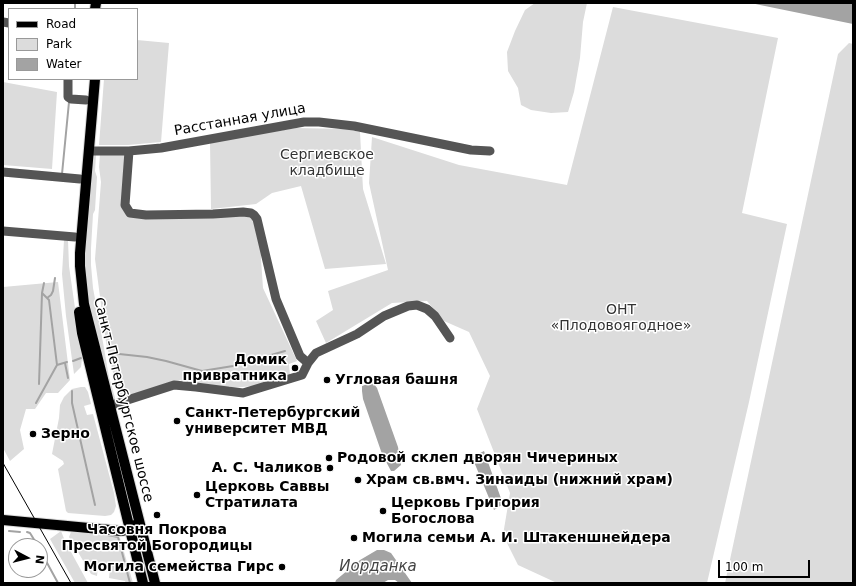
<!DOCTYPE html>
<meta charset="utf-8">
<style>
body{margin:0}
#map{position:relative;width:856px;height:586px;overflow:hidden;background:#fff;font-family:"DejaVu Sans",sans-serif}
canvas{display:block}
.frame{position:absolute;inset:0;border:4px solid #000;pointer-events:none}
.legend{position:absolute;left:8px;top:8px;width:130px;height:72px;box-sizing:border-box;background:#fff;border:1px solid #999;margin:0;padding:5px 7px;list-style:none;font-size:12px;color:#000}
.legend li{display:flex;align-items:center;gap:8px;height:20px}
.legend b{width:20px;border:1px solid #999}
.north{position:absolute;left:8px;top:538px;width:40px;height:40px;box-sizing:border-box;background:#fff;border:1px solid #999;border-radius:50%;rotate:97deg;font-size:11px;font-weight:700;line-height:16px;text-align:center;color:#000}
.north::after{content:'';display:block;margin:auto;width:14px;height:18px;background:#000;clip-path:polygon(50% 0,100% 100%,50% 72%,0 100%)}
.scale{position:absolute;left:718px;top:560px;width:92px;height:18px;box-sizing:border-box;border:2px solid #000;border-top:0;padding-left:5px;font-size:12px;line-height:14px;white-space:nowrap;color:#000;-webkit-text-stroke:3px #fff;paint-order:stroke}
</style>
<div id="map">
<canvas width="856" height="586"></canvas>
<div class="frame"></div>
<ul class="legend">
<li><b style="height:5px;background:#000"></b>Road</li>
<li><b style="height:11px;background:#dcdcdc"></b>Park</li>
<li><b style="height:11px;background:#a3a3a3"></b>Water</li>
</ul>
<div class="north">N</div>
<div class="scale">100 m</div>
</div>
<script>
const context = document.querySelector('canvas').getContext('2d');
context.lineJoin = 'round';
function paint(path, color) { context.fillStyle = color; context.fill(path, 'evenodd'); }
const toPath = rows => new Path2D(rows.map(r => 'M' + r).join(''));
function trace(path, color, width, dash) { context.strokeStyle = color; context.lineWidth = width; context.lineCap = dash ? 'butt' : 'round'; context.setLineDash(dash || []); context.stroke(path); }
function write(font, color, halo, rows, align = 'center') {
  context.font = font + ' "DejaVu Sans",sans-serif'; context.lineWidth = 3; context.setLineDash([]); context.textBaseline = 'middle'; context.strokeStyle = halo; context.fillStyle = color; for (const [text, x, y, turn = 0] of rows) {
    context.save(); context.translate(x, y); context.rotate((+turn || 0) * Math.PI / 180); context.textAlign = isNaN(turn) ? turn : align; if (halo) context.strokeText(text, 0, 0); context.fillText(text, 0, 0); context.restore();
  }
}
const green = toPath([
 [535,3,587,3,583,22,580,58,574,92,568,112,551,113,531,110,521,105,518,88,508,71,507,52,515,31,525,10],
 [613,7,778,38,742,213,787,224,749,402,707,583,557,583,518,565,503,535,510,493,477,409,490,376,469,332,444,321,427,301,392,303,326,343,316,321,333,310,328,291,388,270,369,183,372,137,459,165,567,185],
 [137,40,169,43,161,142,128,145,99,145,104,79,137,79],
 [849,43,853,44,853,583,725,583,838,54],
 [3,82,57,92,52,169,3,165],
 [296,128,348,129,360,132,363,189,386,264,325,269,301,186,272,193,256,204,211,209,210,142],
 [125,153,123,205,131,216,244,214,255,220,262,248,261,259,263,288,297,361,289,364,290,375,253,386,231,388,230,386,227,389,183,382,181,380,119,399,106,342,95,259,101,182,99,167,100,154],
 [93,155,96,155,95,171,97,177,95,210,93,214,91,248,91,265,93,288,104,348,109,377,116,401,111,402,90,321,84,258],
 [64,240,68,240,69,266,76,315,83,351,81,367,74,374,66,316,62,274],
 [58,282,70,380,58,393,46,393,35,409,26,409,20,430,24,449,10,461,3,448,3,287],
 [81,387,85,387,88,392,91,404,84,406,87,415,93,414,114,493,116,506,114,512,111,515,105,516,68,513,66,511,58,469,64,464,63,461,52,454,59,418,60,405,64,397,72,389],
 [61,531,65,541,88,583,75,583,50,539],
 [71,532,115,535,120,538,133,583,126,583,125,581,109,578,110,568,98,566,97,576,91,574,69,537]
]);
const water = toPath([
 [751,3,853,3,853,24,760,5],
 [370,383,374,384,377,388,398,447,401,465,394,471,391,471,382,454,363,399,362,391,362,386],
 [484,451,503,504,494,510,472,457],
 [377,550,384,550,391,553,412,583,399,583,395,580,388,580,383,583,335,583,336,580,360,560]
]);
const stream = toPath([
 [75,9,75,3],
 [62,174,69,102],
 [42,293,49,300,57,365],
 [47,298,51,295,53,291,55,278],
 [110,353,147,357,166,361,202,371,233,366,285,351],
 [73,361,81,358],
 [65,363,68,378],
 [39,384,42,293,44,283],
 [72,391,72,403,95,505],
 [36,403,57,365,67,362],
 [9,531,20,532],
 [27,532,30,533,38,546],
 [102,534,118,537,130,583],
 [40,550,58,583]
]);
const minor = toPath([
 [3,22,9,23],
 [68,79,68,97,71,99,86,100],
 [89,151,129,151,161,148,304,122,319,122,354,126,471,150,490,151],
 [129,151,125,205,130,213,146,215,213,214,243,212,251,213,254,215,257,219,276,299,300,356,308,363],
 [3,172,80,179],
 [3,231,75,237],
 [109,406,174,385,196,387,243,393,302,375,308,363,316,353,357,334,384,316,408,306,417,305,427,309,435,316,450,338]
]);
const major = toPath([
 [95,9,96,3],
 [95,79,80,253,80,266,84,304,155,583],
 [79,312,82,333,143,583],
 [3,520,121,531,130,529,135,525]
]);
const tram = toPath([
 [3,463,71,583]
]);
const markers = [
 [295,368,4,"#000"],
 [327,380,4,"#000"],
 [177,421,4,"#000"],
 [33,434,4,"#000"],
 [329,458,4,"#000"],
 [330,468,4,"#000"],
 [358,480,4,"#000"],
 [197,495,4,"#000"],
 [383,511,4,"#000"],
 [157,515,4,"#000"],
 [354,538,4,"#000"],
 [282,567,4,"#000"]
];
const streetNames = [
 ["Расстанная улица",240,120,-10],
 ["Санкт-Петербургское шоссе",123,400,76]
];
const parkNames = [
 ["Сергиевское",327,155],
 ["кладбище",327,171],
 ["ОНТ",621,310],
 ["«Плодовоягодное»",621,326]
];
const poiNames = [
 ["Домик",287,360,"right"],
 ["привратника",287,376,"right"],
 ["Угловая башня",335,380],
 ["Санкт-Петербургский",185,413],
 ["университет МВД",185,429],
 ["Зерно",41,434],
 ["Родовой склеп дворян Чичериных",337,458],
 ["А. С. Чаликов",322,468,"right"],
 ["Храм св.вмч. Зинаиды (нижний храм)",366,480],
 ["Церковь Саввы",205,487],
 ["Стратилата",205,503],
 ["Церковь Григория",391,503],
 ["Богослова",391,519],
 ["Часовня Покрова",157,530,"center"],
 ["Пресвятой Богородицы",157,546,"center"],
 ["Могила семьи А. И. Штакеншнейдера",362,538],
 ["Могила семейства Гирс",274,567,"right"]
];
const waterNames = [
 ["Иорданка",378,567]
];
paint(green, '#dcdcdc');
paint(water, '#a3a3a3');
trace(stream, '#a3a3a3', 2);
trace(major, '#dbdbdb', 12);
trace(minor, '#555', 9);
trace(major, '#000', 10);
trace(tram, '#000', 1);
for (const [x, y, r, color] of markers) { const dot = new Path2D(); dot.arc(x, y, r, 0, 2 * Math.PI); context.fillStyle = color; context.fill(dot); trace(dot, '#fff', 1.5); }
write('14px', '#000', '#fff', streetNames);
write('14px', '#333', '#fff', parkNames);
write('bold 14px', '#000', '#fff', poiNames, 'left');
write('italic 15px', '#444', '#fff', waterNames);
</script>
